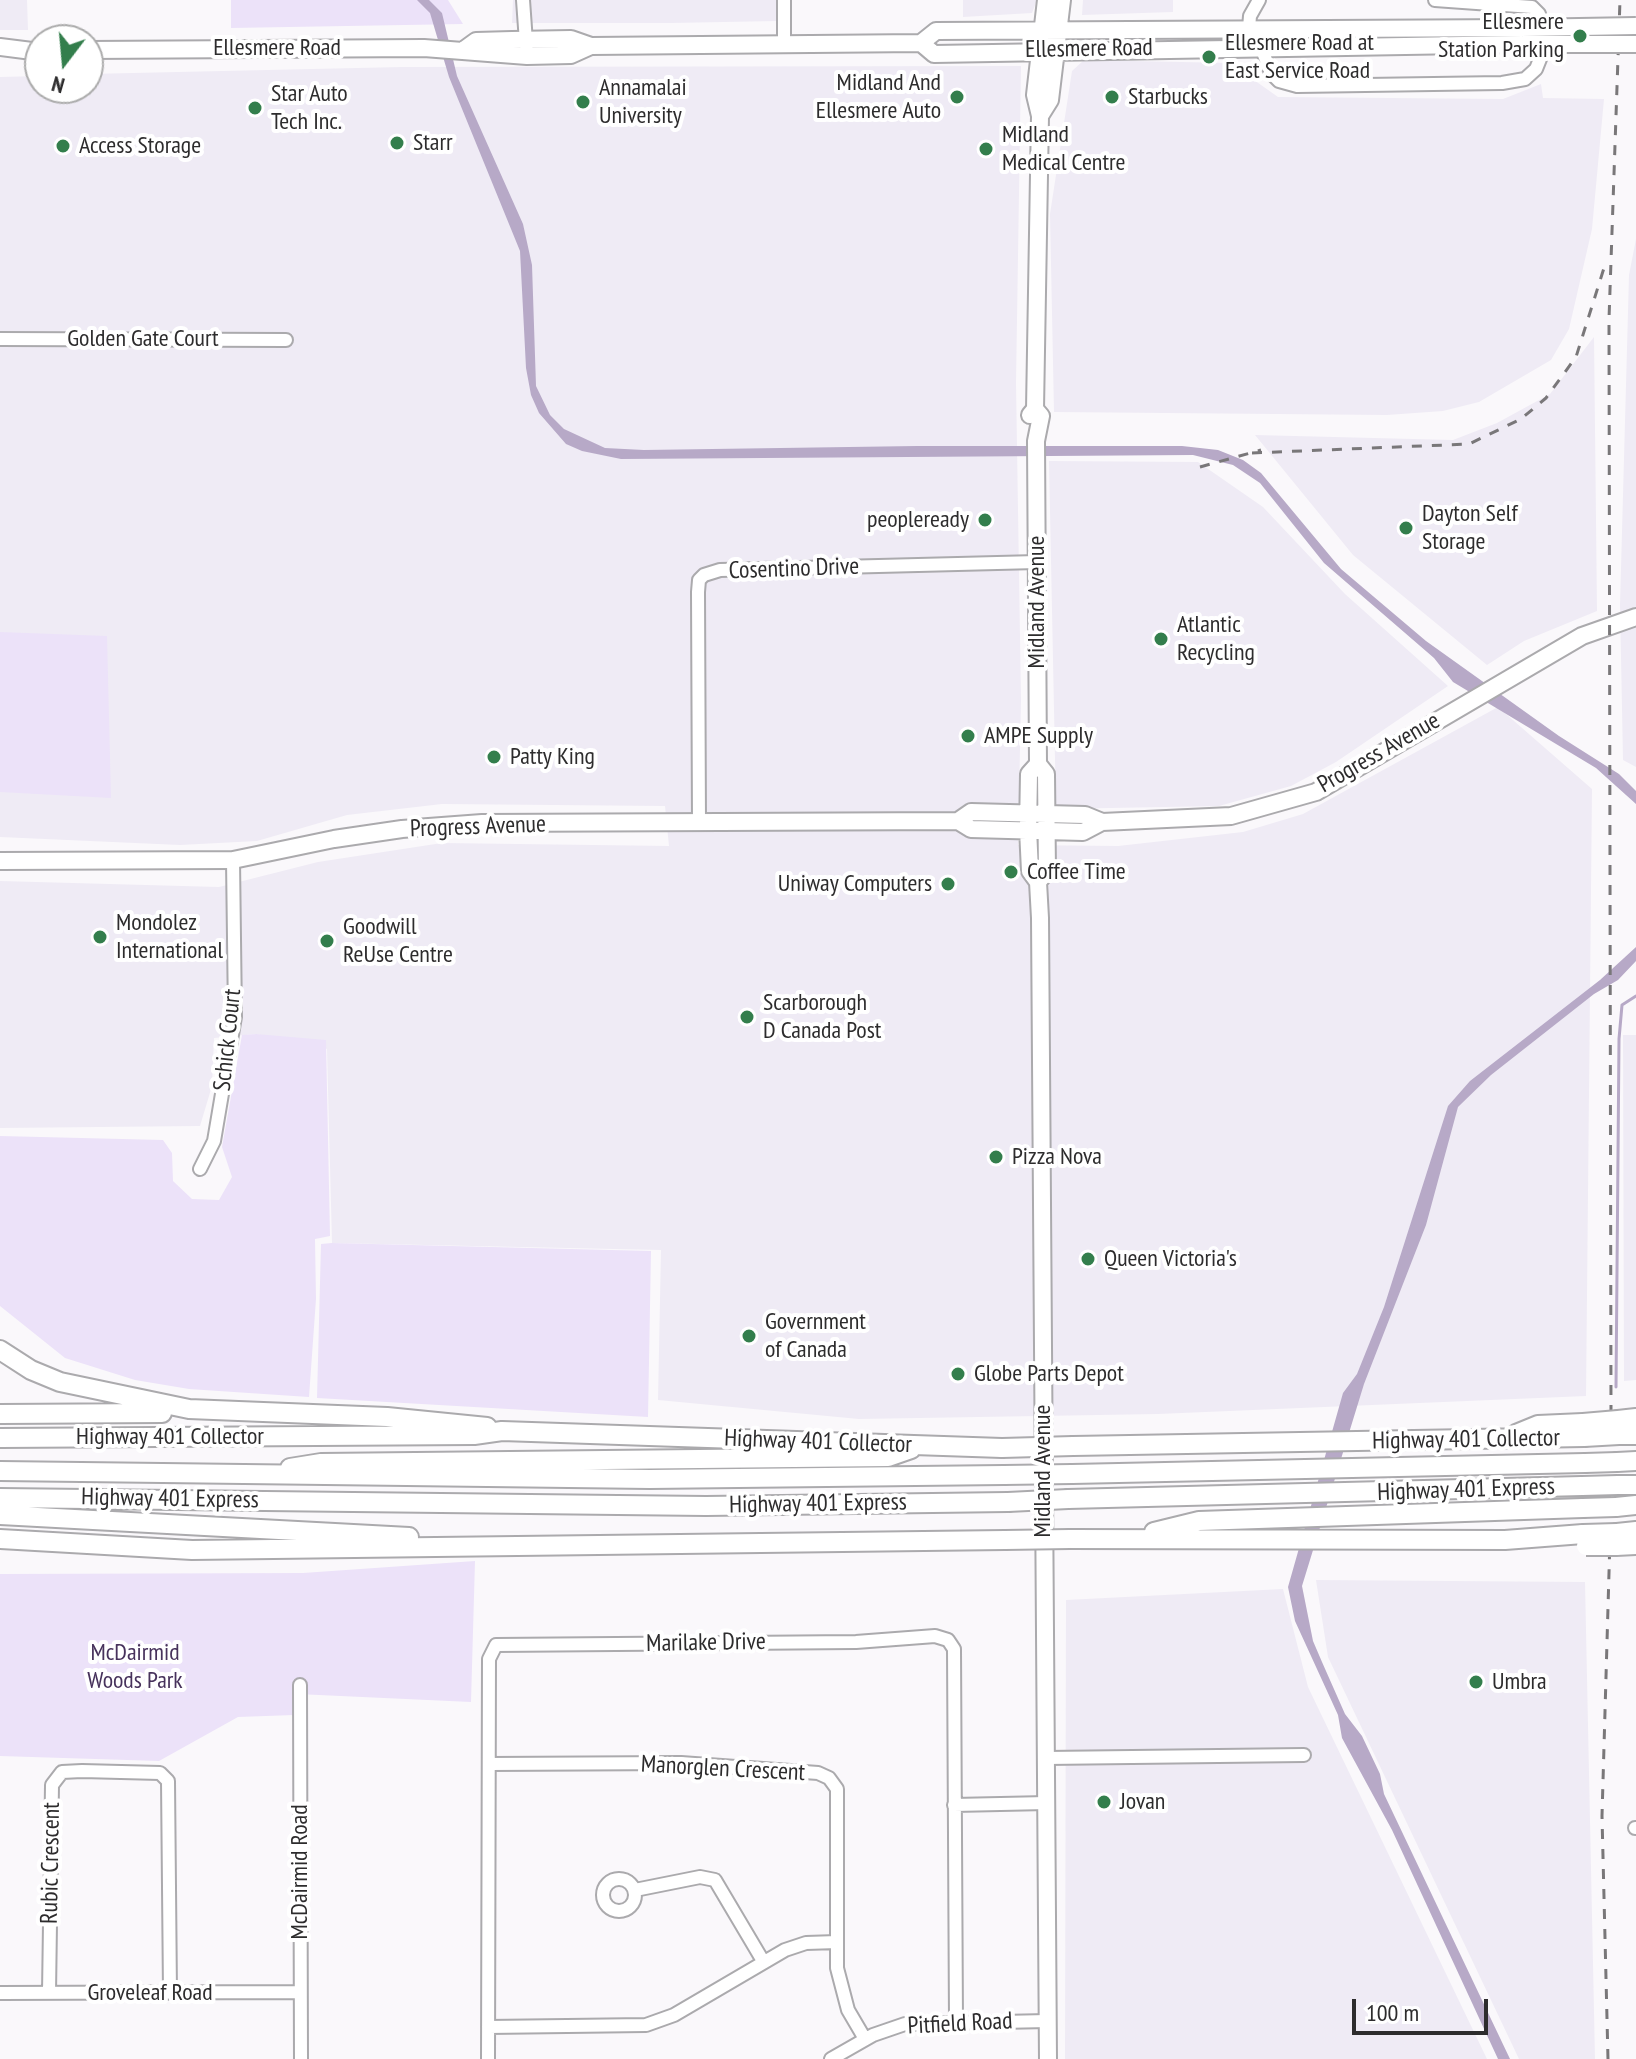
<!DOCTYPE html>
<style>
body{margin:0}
#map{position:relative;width:1636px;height:2059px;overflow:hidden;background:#faf8fb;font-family:"PT Sans Narrow",sans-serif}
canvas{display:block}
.north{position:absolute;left:24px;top:24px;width:80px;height:80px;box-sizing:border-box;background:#fff;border:2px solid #ababab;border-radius:50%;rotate:196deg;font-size:22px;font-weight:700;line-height:32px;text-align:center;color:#2d2c2d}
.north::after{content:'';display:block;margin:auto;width:28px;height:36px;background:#337e4c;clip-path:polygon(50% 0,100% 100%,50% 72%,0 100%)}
.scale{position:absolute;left:1352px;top:1999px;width:136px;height:36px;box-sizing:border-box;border:4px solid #2d2c2d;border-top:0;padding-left:10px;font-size:24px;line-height:28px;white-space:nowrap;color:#2d2c2d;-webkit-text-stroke:6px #fff;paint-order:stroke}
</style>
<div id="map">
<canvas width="1636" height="2059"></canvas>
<div class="north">N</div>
<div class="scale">100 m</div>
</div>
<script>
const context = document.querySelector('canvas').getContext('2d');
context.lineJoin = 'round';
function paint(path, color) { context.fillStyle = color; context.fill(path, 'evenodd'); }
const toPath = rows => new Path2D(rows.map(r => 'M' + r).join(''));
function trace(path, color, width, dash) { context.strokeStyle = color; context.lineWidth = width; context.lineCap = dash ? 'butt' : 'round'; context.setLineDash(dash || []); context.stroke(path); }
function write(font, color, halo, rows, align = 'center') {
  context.font = font + ' "PT Sans Narrow",sans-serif'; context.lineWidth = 8; context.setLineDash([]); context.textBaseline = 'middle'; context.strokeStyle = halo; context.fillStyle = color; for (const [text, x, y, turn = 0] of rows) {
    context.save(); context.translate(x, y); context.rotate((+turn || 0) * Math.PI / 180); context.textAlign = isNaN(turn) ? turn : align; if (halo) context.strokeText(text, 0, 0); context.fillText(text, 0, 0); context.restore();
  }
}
const built = toPath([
 [0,0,27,0,28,30,0,30],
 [513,0,779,0,777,21,671,23,512,23],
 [963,0,1037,0,1032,13,963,17],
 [1083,0,1173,0,1173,12,1082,15],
 [1084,60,1230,63,1278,97,1503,99,1541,84,1543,98,1604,99,1592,229,1569,329,1551,360,1479,402,1443,411,1387,415,1054,412,1050,214,1072,71],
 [1021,66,1016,383,1021,700,1018,845,1118,846,1243,832,1303,814,1498,707,1592,789,1586,1396,1158,1414,859,1419,658,1400,661,1250,332,1243,327,1049,256,1034,214,1038,212,1086,200,1126,0,1128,0,881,219,887,318,862,442,843,669,846,665,806,442,804,347,815,257,841,180,845,0,837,0,77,40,76,40,88,88,88,88,74,402,67],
 [1636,239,1636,767,1623,760,1620,605,1629,275],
 [1594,337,1597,611,1524,641,1487,665,1353,555,1255,435,1453,440,1497,423,1550,394],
 [1049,461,1198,462,1263,507,1345,594,1448,686,1336,762,1291,786,1219,806,1056,809],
 [1623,1035,1636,1035,1636,1380,1624,1381],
 [1316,1580,1585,1582,1595,2059,1519,2059,1328,1657],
 [1283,1589,1308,1687,1487,2059,1065,2059,1066,1600]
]);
const green = toPath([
 [231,0,448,0,463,24,231,28],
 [0,632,107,636,111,798,0,792],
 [256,1034,326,1040,330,1236,315,1239,316,1299,309,1397,189,1389,135,1380,65,1358,0,1306,0,1136,163,1140,172,1153,173,1181,192,1199,219,1200,232,1177,222,1147,242,1035],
 [332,1243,651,1251,648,1417,317,1398,321,1244],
 [475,1561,471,1702,297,1694,294,1715,238,1717,159,1761,0,1756,0,1574,303,1573]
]);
const water = toPath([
 [417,0,429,0,442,13,457,76,523,224,532,265,536,386,550,415,564,429,605,448,644,450,917,446,1182,446,1218,450,1243,460,1261,473,1341,569,1426,641,1559,736,1619,774,1636,791,1636,804,1596,768,1453,682,1434,658,1324,563,1260,483,1233,465,1193,455,621,459,582,451,566,444,539,413,531,395,526,368,520,251,449,77,430,13],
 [1636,947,1636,961,1618,980,1594,994,1491,1075,1458,1107,1426,1225,1364,1384,1302,1586,1313,1641,1322,1662,1345,1714,1362,1736,1380,1774,1384,1794,1510,2059,1498,2059,1392,1830,1342,1738,1338,1715,1295,1621,1288,1587,1343,1393,1357,1374,1384,1307,1448,1106,1470,1081,1600,980]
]);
const stream = toPath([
 [1616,1387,1619,1039,1622,1005,1636,996]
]);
const minor = toPath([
 [523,0,527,56],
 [784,0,784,44],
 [1249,28,1250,16,1259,0],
 [1261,47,1271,73,1279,81,1297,86,1502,83,1525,79,1536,69,1544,49,1544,31,1539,14,1532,7,1435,0],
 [0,339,286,340],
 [699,822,698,592,699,580,704,575,720,570,1037,562],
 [200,1169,214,1141,235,1017,233,860],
 [300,1685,301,2059],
 [1046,1758,1304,1755],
 [489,1764,681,1763,818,1773,829,1778,837,1789,837,1968,848,2010,865,2039],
 [954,1805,1047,1803],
 [1635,1828,1636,1828],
 '603 1895a16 16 0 1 1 32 0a16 16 0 1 1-32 0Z',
 [635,1890,700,1877,715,1880,763,1961],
 [0,1993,300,1992],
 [49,1993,52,1785,62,1772,82,1771,160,1773,168,1781,170,1993],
 [488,2027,646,2025,674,2015,785,1950,806,1943,837,1942],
 [488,2059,489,1659,496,1645,856,1642,935,1636,948,1640,954,1649,956,2022],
 [831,2059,873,2035,905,2024,1048,2021]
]);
const major = toPath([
 [921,43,934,54,1523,44],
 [0,47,40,52],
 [465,49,476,41,512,40,571,39,591,46,921,43,936,31,1522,28],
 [88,50,424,48,527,56,571,55,591,46],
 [1040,116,1050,100,1062,0],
 [1035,409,1041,416,1036,441,1038,764,1046,774,1047,871,1038,882],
 [1030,415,1035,409,1040,116,1035,95,1046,0],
 [1038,764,1029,774,1028,829,1030,871,1038,882,1040,918,1048,2059],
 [958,821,971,812,1085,815,1102,822],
 [0,861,233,860,334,839,402,829,482,823,958,821,971,829,1083,832,1102,822,1231,816,1316,792,1582,636,1636,617]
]);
const highway = toPath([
 [0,1350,31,1370,60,1382,189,1409,387,1417,487,1427],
 [0,1414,162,1413],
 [1618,1420,1636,1418],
 [1516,1434,1538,1425,1583,1423],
 [1619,1435,1636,1435],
 [0,1438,474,1435,502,1431,1002,1448],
 [1073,1446,1584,1437],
 [1617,1462,1636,1461],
 [290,1468,321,1463,888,1457,911,1449],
 [0,1471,650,1479,1004,1475],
 [1072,1474,1585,1463],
 [1618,1485,1636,1485],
 [0,1498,706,1506,1008,1502],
 [1068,1499,1582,1486],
 [1616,1507,1636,1505],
 [0,1515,409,1537],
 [1154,1532,1199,1521,1583,1508],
 [1617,1533,1636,1531],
 [0,1539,192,1550,1005,1540],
 [1070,1539,1505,1540,1583,1534],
 [1616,1546,1636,1545]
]);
const rail = toPath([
 [1252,453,1469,444,1521,419,1546,398,1576,357,1604,268],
 [1200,467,1261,450],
 [1611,1415,1609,319,1620,0],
 [1608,2059,1602,1816,1610,1538]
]);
const majorBridge = toPath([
 [1522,28,1636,26],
 [1523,44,1636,44]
]);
const highwayBridge = toPath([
 [1583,1423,1618,1420],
 [1584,1437,1619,1435],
 [1002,1448,1073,1446],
 [1585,1463,1617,1462],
 [1004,1475,1072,1474],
 [1582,1486,1618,1485],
 [1008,1502,1068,1499],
 [1583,1508,1616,1507],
 [1583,1534,1617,1533],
 [1005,1540,1070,1539],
 [1586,1546,1616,1546]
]);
const markers = [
 [1580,36,8,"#337e4c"],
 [1209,57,8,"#337e4c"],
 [957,97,8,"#337e4c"],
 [1112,97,8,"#337e4c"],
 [583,102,8,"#337e4c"],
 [255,108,8,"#337e4c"],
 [397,143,8,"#337e4c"],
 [63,146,8,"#337e4c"],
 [986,149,8,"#337e4c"],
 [985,520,8,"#337e4c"],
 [1406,528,8,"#337e4c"],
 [1161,639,8,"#337e4c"],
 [968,736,8,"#337e4c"],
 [494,757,8,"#337e4c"],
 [1011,872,8,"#337e4c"],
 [948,884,8,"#337e4c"],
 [100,937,8,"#337e4c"],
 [327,941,8,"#337e4c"],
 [747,1017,8,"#337e4c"],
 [996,1157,8,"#337e4c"],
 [1088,1259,8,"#337e4c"],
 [749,1336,8,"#337e4c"],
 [958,1374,8,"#337e4c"],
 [1476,1682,8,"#337e4c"],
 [1104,1802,8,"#337e4c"]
];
const poiNames = [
 ["Ellesmere",1564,22,"right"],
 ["Station Parking",1564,50,"right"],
 ["Ellesmere Road at",1225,43],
 ["East Service Road",1225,71],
 ["Midland And",941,83,"right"],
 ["Ellesmere Auto",941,111,"right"],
 ["Annamalai",599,88],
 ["University",599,116],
 ["Star Auto",271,94],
 ["Tech Inc.",271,122],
 ["Starbucks",1128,97],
 ["Midland",1002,135],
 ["Medical Centre",1002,163],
 ["Starr",413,143],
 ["Access Storage",79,146],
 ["Dayton Self",1422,514],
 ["Storage",1422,542],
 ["peopleready",969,520,"right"],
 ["Atlantic",1177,625],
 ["Recycling",1177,653],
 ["AMPE Supply",984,736],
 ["Patty King",510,757],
 ["Coffee Time",1027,872],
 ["Uniway Computers",932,884,"right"],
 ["Mondolez",116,923],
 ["International",116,951],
 ["Goodwill",343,927],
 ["ReUse Centre",343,955],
 ["Scarborough",763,1003],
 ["D Canada Post",763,1031],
 ["Pizza Nova",1012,1157],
 ["Queen Victoria's",1104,1259],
 ["Government",765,1322],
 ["of Canada",765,1350],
 ["Globe Parts Depot",974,1374],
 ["Umbra",1492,1682],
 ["Jovan",1120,1802]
];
const streetNames = [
 ["Ellesmere Road",277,48],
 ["Ellesmere Road",1089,49,-1],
 ["Golden Gate Court",143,339],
 ["Cosentino Drive",794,569,-2],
 ["Midland Avenue",1037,602,-90],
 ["Progress Avenue",1379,753,-30],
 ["Progress Avenue",478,827,-2],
 ["Schick Court",228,1040,-84],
 ["Highway 401 Collector",170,1437],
 ["Highway 401 Collector",1466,1440,-1],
 ["Highway 401 Collector",818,1442,2],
 ["Midland Avenue",1043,1471,-90],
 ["Highway 401 Express",1466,1490,-2],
 ["Highway 401 Express",170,1499,1],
 ["Highway 401 Express",818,1504,-1],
 ["Marilake Drive",706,1643,-1],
 ["Manorglen Crescent",723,1769,3],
 ["Rubic Crescent",51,1863,-89],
 ["McDairmid Road",300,1872,-90],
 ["Groveleaf Road",150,1993],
 ["Pitfield Road",960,2024,-3]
];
const parkNames = [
 ["McDairmid",135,1653],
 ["Woods Park",135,1681]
];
paint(built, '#efebf5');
paint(green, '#ece2f9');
paint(water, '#b7a9c7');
trace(stream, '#b7a9c7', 3);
trace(minor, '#abaaad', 16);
trace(major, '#abaaad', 20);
trace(highway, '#abaaad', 22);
trace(minor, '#fff', 12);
trace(major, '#fff', 16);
trace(highway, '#fff', 18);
trace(rail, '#797779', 3, [10, 10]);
trace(majorBridge, '#abaaad', 20, []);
trace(highwayBridge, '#abaaad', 22, []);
trace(majorBridge, '#fff', 16);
trace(highwayBridge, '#fff', 18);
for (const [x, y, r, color] of markers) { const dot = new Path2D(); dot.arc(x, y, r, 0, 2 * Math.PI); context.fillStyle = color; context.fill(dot); trace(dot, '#fff', 3); }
write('24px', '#2d2c2d', '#fff', poiNames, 'left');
write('24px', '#2d2c2d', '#fff', streetNames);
write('24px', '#47325c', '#fff', parkNames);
</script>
